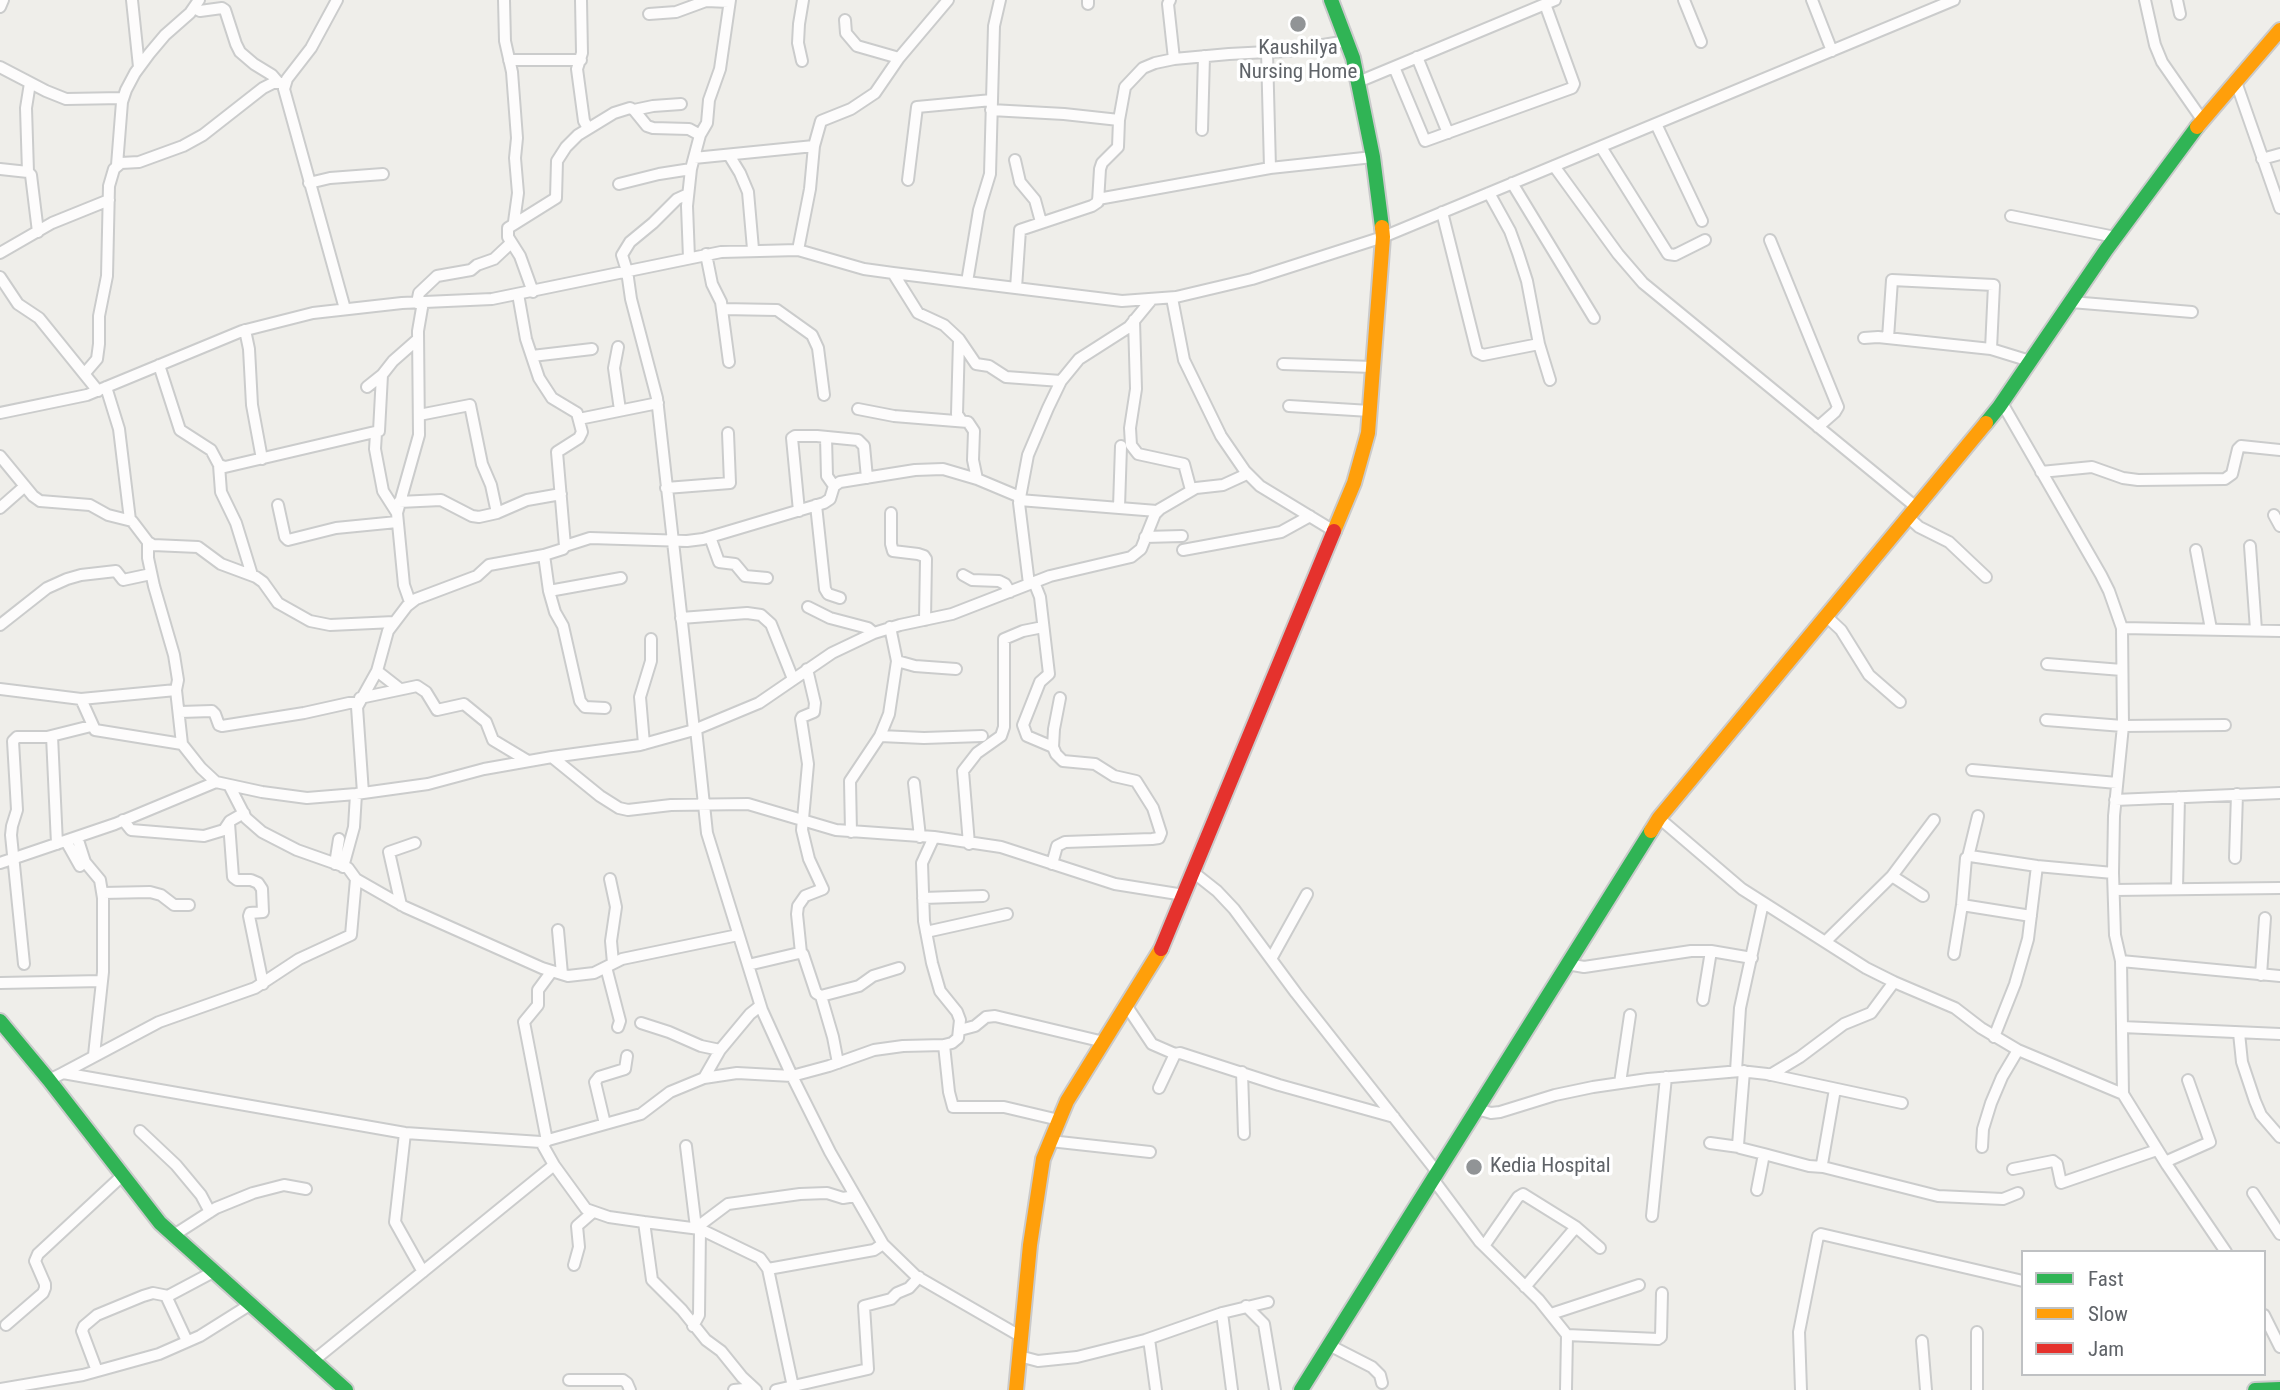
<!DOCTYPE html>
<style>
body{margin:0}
#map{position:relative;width:2280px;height:1390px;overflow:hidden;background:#efeeea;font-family:"Roboto Condensed",sans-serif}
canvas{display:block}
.legend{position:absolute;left:2021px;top:1250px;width:245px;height:126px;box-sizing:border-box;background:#fff;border:2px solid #bfc1c3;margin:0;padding:9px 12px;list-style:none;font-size:21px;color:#5f6368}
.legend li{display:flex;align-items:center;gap:14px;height:35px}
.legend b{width:35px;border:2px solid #bfc1c3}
</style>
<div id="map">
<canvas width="2280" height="1390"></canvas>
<ul class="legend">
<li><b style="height:9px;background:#30b455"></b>Fast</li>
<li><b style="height:9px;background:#ff9f0a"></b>Slow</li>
<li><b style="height:9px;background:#e5322d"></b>Jam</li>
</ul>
</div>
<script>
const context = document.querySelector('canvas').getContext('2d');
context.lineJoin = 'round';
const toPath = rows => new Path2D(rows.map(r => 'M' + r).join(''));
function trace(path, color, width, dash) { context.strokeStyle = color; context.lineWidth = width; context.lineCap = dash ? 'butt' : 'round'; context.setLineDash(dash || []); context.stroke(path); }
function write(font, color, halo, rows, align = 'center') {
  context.font = font + ' "Roboto Condensed",sans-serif'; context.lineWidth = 7; context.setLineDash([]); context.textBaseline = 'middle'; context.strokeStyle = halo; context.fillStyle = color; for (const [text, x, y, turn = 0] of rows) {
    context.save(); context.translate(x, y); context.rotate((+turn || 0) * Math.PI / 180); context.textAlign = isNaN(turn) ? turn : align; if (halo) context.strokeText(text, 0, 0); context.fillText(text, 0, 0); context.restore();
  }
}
const street = toPath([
 [132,0,139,67],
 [337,0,311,48,287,79,284,89,345,309],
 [504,0,505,41,512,72,517,138,515,158,518,193,514,222],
 [581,0,582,53,577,69,584,121,588,128],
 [1088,0,1088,4],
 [1170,0,1168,4,1174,59],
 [1684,0,1701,42],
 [1812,0,1832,51],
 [2145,0,2155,45,2162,62,2203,121],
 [2177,0,2180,14],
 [0,7,3,0],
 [194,8,200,11,222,8,225,10,236,44,240,52,254,64,272,75,278,82],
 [649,14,676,12,706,1,729,2],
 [845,20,846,33,857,46,899,58],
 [1267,52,1270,168],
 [1417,57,1448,133],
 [509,60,581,60],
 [802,61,798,43,799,24,803,0],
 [0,67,46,91,66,99,123,98],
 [1394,67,1425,141,1572,88,1574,84,1545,4],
 [1358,82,1555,0],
 [2236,82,2280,208],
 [634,110,653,106,681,104],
 [991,110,1064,114,1119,120,1125,87,1143,68,1155,63,1174,59,1229,54,1287,51,1347,41],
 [1656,124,1702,221],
 [1202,130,1204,56],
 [1601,147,1668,254,1675,255,1705,240],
 [729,155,740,173,748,192,753,249],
 [694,158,814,146],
 [2262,159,2280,154],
 [1015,160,1020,182,1035,200,1041,222],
 [117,165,122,102,126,90,135,73,149,54,165,35,190,13,199,0],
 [1554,166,1618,254,1643,283,1916,507],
 [0,169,28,172,31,175,38,232],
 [28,172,26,108,30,83],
 [908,180,917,107,992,100],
 [309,183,330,178,383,174],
 [1512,183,1594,318],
 [619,184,659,174,691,169],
 [1489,193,1510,231,1518,253,1527,281,1539,344,1550,380],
 [688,194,677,199,653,223,630,242,622,255,627,271,631,299,657,398,694,730],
 [1098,199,1270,168,1373,157],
 [1442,212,1477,352,1483,355,1539,344],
 [2011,216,2115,237],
 [1770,240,1838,407,1835,412,1818,427],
 [798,250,810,189,814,146,821,121,851,109,875,93,899,58,948,0],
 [0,253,52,223,109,200],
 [706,254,712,284,721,302,729,362],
 [689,258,687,206,691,169,700,135,707,123,709,100,720,69,730,0],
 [893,273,918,313,944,325,959,339,976,364,989,366,1006,377,1061,381],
 [0,277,18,304,39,318,98,391],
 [967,282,979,210,990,174,994,26,1000,0],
 [1016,288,1020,230,1092,206,1098,202,1100,169,1102,163,1118,147,1119,120],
 [533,292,520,256,508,237,508,228,556,198,557,161,566,147,578,135,614,113,630,108,634,110,647,126,653,128,689,129,700,135],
 [518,294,526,339,539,378,552,398,577,413,582,432,579,438,557,452,565,546,590,538,687,541,703,539,824,503,830,499,834,486,840,482,915,470,943,469,977,479,1020,497],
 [1172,298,1184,360,1221,436,1245,471,1260,486,1334,531],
 [2071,302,2192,312],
 [417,303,419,293,437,276,471,270,477,265,494,259,511,243],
 [722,309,777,310,812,335,818,348,824,395],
 [1134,320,1136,389,1130,428,1131,445,1138,454,1184,464,1191,490],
 [245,330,249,349,252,405,262,459],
 [1864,338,1878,337,1991,349,2030,361],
 [1888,338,1892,280,1994,285,1991,349],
 [959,340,957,414,961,420],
 [618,347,614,368,620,410],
 [532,356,592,349],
 [1283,364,1373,367],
 [159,365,180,430,211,450,219,465,225,467,379,431,382,375,393,361,418,339],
 [85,373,97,359,99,344,99,316,107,276,109,186,114,169,121,163,139,162,183,146,203,135,263,88,273,83,285,83],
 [106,387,119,429,130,520],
 [367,387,382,375],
 [2002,403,2101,575,2109,591,2122,628,2123,726,2114,816,2113,873,2115,935,2121,961,2123,1094,2167,1165,2226,1252],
 [1289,406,1370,411],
 [858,409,894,416,968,422,974,431,973,460,977,479],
 [0,413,87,395,242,331,313,313,402,303,492,299,721,252,798,250,864,269,893,273,1122,301,1176,297,1252,279,1383,237,1954,0],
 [419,415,470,405,482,464,491,485,497,513],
 [579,419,658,403],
 [376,433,375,449,383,491,397,513],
 [826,437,827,476,834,486],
 [0,456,33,496,40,501,90,505,108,515,132,521,148,542,153,545,198,547,221,564,256,577,263,582,278,603,310,621,330,625,394,622],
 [219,465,221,492,236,523,252,575],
 [2041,472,2092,467,2123,478,2138,480,2225,479,2232,474,2238,449,2241,446,2280,450],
 [666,488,730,483,728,433],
 [1019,500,1157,511],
 [399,502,441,500,472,516,479,517,497,513,527,500,561,494],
 [278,505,285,537,288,540,336,528,397,522],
 [816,505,825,589,828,594,840,598],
 [1119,507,1121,446],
 [0,508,25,486],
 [799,511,792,438,795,436,817,436,858,440,864,446,867,478],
 [891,513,891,544,893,551,918,554,924,556,926,559,925,620],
 [2274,515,2280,526],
 [1908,517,1919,527,1949,542,1986,577],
 [710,537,719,562,735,564,745,576,767,578],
 [1145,537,1182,536],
 [148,542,148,558,154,586,174,655,178,680,176,690],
 [2250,546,2256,630],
 [1183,550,1281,532,1310,516],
 [2196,550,2211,629],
 [544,555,549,591,555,612,563,626,580,701,585,707,605,708],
 [963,575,972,580,999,581,1005,584,1010,592],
 [1034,582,1040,597,1049,674,1040,682,1023,725,1027,736,1053,747],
 [1029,584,1019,503,1028,455,1048,408,1061,381,1079,359,1129,327,1152,299],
 [549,591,621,578],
 [410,602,404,585,397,513,419,435,418,331,423,302],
 [808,607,830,618,868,628,874,633],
 [1826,616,1841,630,1869,675,1900,702],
 [681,618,747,613,761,615,771,624,793,679],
 [0,625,47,588,67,579,81,575,116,571,123,580,151,574],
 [2122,628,2280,631],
 [897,661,915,666,956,669],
 [2047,664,2122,670],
 [377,671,400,689],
 [0,689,81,699,176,690,182,744,201,768,216,782],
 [360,698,417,686,426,692,437,710,464,704,486,722,493,740,528,761],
 [81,699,95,730,182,744],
 [180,712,212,711,215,714,219,725,222,726,304,713,349,703,358,703],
 [2046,720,2123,726,2225,725],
 [696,729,707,833,762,1010,792,1076,830,1152,883,1244,916,1276,1020,1336],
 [52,736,57,844],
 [880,736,924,738,982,736],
 [644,744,640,697,651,661,651,639],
 [552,757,600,796,619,808,628,810,671,805,748,804,836,830,934,837,1001,847,1115,884,1184,895],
 [1972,770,2117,783],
 [914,783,920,837],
 [229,785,246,818,262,832,297,850,348,868,356,879,405,907,542,968,568,976,594,973,622,959,738,935],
 [363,793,357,707,377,671,388,631,407,606,416,599,477,576,489,565,544,555,563,549,565,546],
 [2115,800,2280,793],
 [1659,818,1742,889,1866,968,1894,982,1955,1008,1981,1028,2018,1050,2123,1094],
 [123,820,131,830,204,836,224,830,230,821,244,813],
 [229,823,233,877,237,880,251,880,258,883,262,889,263,912,250,913,249,916,263,984],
 [851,832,850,781,880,736,889,714,897,661,890,627],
 [77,837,85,862,100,880,103,898,103,972,94,1055],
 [66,841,80,866],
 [969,844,963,771,977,753,1001,736,1004,727,1004,639,1023,631,1043,627],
 [1968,857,1978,816],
 [2235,858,2237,794],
 [0,863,115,824,216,782,262,792,307,798,356,794,428,784,484,769,552,757,640,745,694,730,759,703,832,653,874,633,900,625,952,614,1050,576,1131,557,1141,549,1155,514,1160,509,1196,488,1223,485,1247,474],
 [335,864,339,839],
 [1052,864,1057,846,1065,842,1152,839,1159,838,1161,833,1153,808,1136,781,1114,776,1095,764,1063,761,1056,754,1053,747,1054,729,1060,698],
 [343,867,354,827,356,794],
 [1193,872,1217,891,1234,909,1296,993,1437,1172],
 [1892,876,1923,896],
 [610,879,616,907,611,941,613,963],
 [2177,889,2179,797],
 [2114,890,2280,888],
 [103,893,150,892,161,895,174,905,189,905],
 [923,898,983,896],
 [401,905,389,852,415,843],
 [1962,905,2031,916],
 [558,930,562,974],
 [926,932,1007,914],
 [1825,942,1892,876,1934,820],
 [801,953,797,914,798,906,805,896,823,889,809,859,802,830,808,764,801,719,802,717,814,712,815,703,807,669],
 [1954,954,1962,905,1966,858,1970,856,2037,866,2113,873],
 [1271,959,1307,894],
 [2121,961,2280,976],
 [24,964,11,835,12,826,17,810,13,741,17,737,47,737,91,726],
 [1567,964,1584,967,1691,951,1711,951,1752,958],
 [748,965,799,953,803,954,816,993,821,996,859,986,873,976,899,968],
 [606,967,620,1021,618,1027],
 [2261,975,2265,918],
 [0,983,102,981],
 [821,996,833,1037,838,1063],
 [1703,1000,1711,951],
 [1126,1005,1152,1044,1175,1054],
 [641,1023,669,1032,701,1046,720,1050],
 [2122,1027,2280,1034],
 [960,1030,975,1026,986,1017,995,1016,1104,1042],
 [2239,1033,2242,1062,2255,1101,2261,1115,2280,1137],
 [1994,1037,2015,984,2028,939,2037,866],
 [944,1045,949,1092,953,1107,1004,1107,1059,1120],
 [1736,1071,1740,1008,1763,903],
 [1744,1071,1738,1145,1740,1148,1764,1154,1757,1190],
 [1242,1072,1244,1134],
 [63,1073,159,1022,255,988,299,959,351,935,356,879],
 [1770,1075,1800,1057,1844,1024,1871,1013,1894,982],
 [704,1078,720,1050,750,1014,760,1006],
 [49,1080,63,1073,405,1133,541,1142],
 [1620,1083,1630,1015],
 [1159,1088,1175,1054,1180,1053,1279,1085,1394,1117],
 [1835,1089,1822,1164,1823,1167,1938,1196,2003,1199,2018,1193],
 [1477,1109,1491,1113,1500,1112,1555,1095,1593,1087,1648,1079,1740,1071,1767,1074,1902,1103],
 [605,1124,595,1082,599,1077,625,1069,627,1056],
 [140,1131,176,1165,201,1195,210,1212],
 [405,1133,395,1222,423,1272],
 [547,1141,524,1022,538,1005,538,990,552,971],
 [1050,1141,1150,1152],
 [1710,1143,1739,1147],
 [686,1146,696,1228],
 [1982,1147,1983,1129,1991,1103,2002,1077,2018,1050],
 [1764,1154,1809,1166,1823,1167],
 [2165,1162,2210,1142,2188,1080],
 [2013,1169,2053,1161,2057,1164,2061,1183,2157,1150],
 [1433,1179,1480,1242,1539,1300,1567,1335,1566,1390],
 [2253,1193,2280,1234],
 [1652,1216,1666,1077],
 [644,1222,609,1217,586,1209,554,1165,541,1142,641,1114,670,1092,704,1078,737,1073,792,1076,829,1066,874,1050,903,1046,944,1045,952,1043,958,1038,960,1020,957,1012,940,991,932,963,924,921,922,863,934,837],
 [696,1228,728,1204,800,1194,827,1193,843,1198,855,1196],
 [174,1235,216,1208,253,1193,284,1185,306,1189],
 [1484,1246,1518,1197,1523,1194,1576,1227,1600,1248],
 [574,1265,579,1247,577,1226,593,1212],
 [1525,1287,1576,1227],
 [1246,1306,1264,1324,1275,1390],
 [1222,1313,1232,1390],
 [1551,1314,1639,1285],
 [2264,1315,2280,1347],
 [6,1325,43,1293,45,1288,45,1284,35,1261,38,1254,123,1175],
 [693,1326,699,1315,700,1229],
 [1567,1335,1658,1339,1661,1337,1662,1293],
 [1149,1339,1156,1390],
 [187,1341,167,1298,168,1296,215,1271],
 [1922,1341,1926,1390],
 [1329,1345,1372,1367,1380,1375,1382,1383],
 [1019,1356,1038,1361,1077,1357,1145,1340,1222,1313,1268,1302],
 [313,1361,554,1165],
 [97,1371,82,1331,84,1326,97,1315,143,1296,153,1293,168,1296],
 [569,1380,623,1380,627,1383,630,1390],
 [793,1387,768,1269,874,1250,883,1244],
 [0,1389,83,1375,159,1354,200,1336,251,1304],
 [734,1390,754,1388],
 [756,1390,742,1377,721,1351,706,1340,682,1310,652,1280,644,1222,700,1229,760,1258,768,1269],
 [776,1390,868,1369,864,1306,891,1299,897,1293,909,1288,919,1277],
 [1801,1390,1799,1332,1818,1236,1821,1234,2023,1281],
 [1977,1390,1977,1332]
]);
const fast = toPath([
 [1331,0,1353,58,1373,157,1382,227],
 [1986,423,1999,407,2106,250,2197,127],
 [0,1021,49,1080,160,1223,346,1390],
 [1301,1390,1651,831],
 [2255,1390,2280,1389]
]);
const slow = toPath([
 [2197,127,2280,30],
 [1334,531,1354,483,1368,433,1383,237,1382,227],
 [1651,831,1659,818,1986,423],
 [1016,1390,1030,1245,1043,1159,1067,1101,1161,949]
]);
const jam = toPath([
 [1161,949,1334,531]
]);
const markers = [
 [1298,24,9,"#919496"],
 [1474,1167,9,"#919496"]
];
const poiNames = [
 ["Kaushilya",1298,49],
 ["Nursing Home",1298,73],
 ["Kedia Hospital",1490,1167,"left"]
];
trace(street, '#cbcccc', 14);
trace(fast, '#cacacb', 18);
trace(slow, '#cacacb', 18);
trace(jam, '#cacacb', 18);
trace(street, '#fdfcfc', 10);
trace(fast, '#30b455', 14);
trace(slow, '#ff9f0a', 14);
trace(jam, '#e5322d', 14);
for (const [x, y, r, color] of markers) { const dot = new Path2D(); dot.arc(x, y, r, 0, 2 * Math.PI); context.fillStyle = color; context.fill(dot); trace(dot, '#fff', 2.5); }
write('21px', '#5f6368', '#fff', poiNames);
</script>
